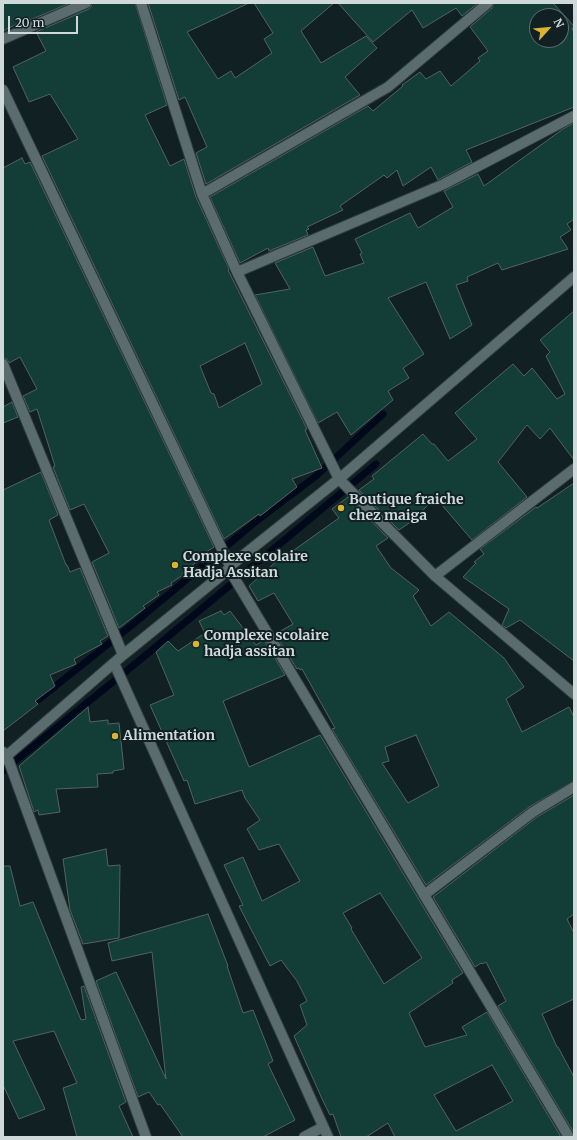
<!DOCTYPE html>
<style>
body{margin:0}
#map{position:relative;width:577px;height:1140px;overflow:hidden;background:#112022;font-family:Merriweather,serif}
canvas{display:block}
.frame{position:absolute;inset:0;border:4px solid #cfd9d9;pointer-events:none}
.north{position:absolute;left:529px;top:8px;width:40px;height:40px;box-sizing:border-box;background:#112022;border:1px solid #5d6a6b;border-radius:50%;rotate:63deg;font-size:11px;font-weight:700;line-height:16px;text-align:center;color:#cfd9d9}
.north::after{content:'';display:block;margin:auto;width:14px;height:18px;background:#dab333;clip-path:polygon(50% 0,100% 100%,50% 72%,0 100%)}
.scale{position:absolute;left:8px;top:16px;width:70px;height:18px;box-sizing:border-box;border:2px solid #cfd9d9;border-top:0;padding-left:5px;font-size:12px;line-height:14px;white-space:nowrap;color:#cfd9d9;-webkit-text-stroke:3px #112022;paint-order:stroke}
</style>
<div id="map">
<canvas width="577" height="1140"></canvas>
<div class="frame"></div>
<div class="north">N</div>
<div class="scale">20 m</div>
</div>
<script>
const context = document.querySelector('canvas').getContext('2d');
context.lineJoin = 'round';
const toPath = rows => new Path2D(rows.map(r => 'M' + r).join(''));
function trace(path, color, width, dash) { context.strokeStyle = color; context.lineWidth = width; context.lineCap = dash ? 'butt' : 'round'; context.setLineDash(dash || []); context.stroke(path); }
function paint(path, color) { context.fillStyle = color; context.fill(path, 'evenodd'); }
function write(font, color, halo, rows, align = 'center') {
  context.font = font + ' Merriweather,serif'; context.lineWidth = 4; context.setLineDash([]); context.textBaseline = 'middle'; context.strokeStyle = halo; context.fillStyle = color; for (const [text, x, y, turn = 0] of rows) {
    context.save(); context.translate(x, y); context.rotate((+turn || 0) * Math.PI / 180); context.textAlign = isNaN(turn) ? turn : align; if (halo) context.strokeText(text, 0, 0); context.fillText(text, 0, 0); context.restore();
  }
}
const stream = toPath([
 [28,708,132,625,254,523,316,476,383,414],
 [3,771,135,664,376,464]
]);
const building = toPath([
 [3,3,70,3,30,20,29,18,3,31,3,3],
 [92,3,135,3,167,105,145,115,170,166,184,159,196,197,229,269,228,270,307,429,305,430,322,468,292,479,297,487,260,516,259,514,224,539,42,156,78,139,50,94,29,102,13,67,46,51,36,32,89,9,91,7,92,3],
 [245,343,262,384,219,408,214,394,211,393,200,366,245,343],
 [148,3,249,3,187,32,218,79,231,71,235,78,272,53,264,39,273,33,254,3,334,3,301,31,321,63,366,36,377,48,345,77,360,95,206,184,196,153,207,147,185,97,179,100,148,3],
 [338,3,478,3,462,16,456,8,423,28,412,10,373,42,338,3],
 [494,3,553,3,574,26,572,29,574,32,574,107,466,150,472,162,438,180,431,167,403,186,397,170,387,178,384,175,340,206,343,210,307,227,309,229,306,230,308,235,269,251,268,248,240,263,210,197,368,106,373,111,403,86,402,85,420,72,426,79,440,71,451,86,480,61,478,58,488,51,470,27,492,8,494,3],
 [537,16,561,16,561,40,537,40,537,16],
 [574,123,574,219,567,224,571,230,560,237,568,249,502,270,498,263,467,277,468,281,456,285,472,325,450,339,426,282,388,298,424,354,403,368,409,378,388,391,393,400,351,435,337,412,318,423,255,295,290,289,275,263,313,247,325,276,364,263,360,254,362,253,355,239,410,213,418,228,453,207,444,191,478,174,484,186,563,129,574,123],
 [22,158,25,164,30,162,214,547,206,552,207,554,182,573,183,575,171,583,172,585,157,592,159,595,143,606,145,608,119,628,92,562,109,553,84,504,70,510,53,467,55,466,37,409,30,412,23,396,37,389,20,357,9,363,7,359,3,358,3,168,22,158],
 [574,311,574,460,550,428,540,439,527,425,498,462,527,497,472,540,435,497,415,519,399,530,359,490,374,479,372,476,423,434,432,444,434,444,448,461,477,439,455,413,513,364,524,376,532,368,557,399,565,394,546,356,550,352,540,340,574,311],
 [12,402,18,417,3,423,3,407,12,402],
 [41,472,58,515,49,520,66,565,67,565,70,572,80,568,108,636,100,641,102,644,74,659,76,664,50,675,55,686,35,701,38,704,3,731,3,490,41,472],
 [574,483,574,661,520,620,506,628,502,625,509,609,463,577,476,563,474,562,484,554,480,549,536,507,537,508,574,483],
 [348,497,388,538,376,546,391,568,419,590,413,596,431,626,449,612,504,658,524,687,506,699,522,732,569,707,574,717,574,781,529,807,426,885,332,729,335,728,302,669,300,670,299,668,297,669,275,634,293,624,274,593,258,601,249,586,279,559,280,560,339,518,332,509,348,497],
 [416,735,439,786,408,803,382,763,389,761,385,747,416,735],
 [221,611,224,615,230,611,256,645,264,640,285,675,223,701,249,767,320,735,463,973,452,980,453,983,409,1013,425,1047,467,1035,462,1027,487,1012,561,1137,395,1137,388,1123,366,1137,341,1137,333,1114,330,1115,323,1101,294,1036,307,1025,300,1005,307,1001,297,981,281,960,270,966,239,906,243,905,224,865,243,857,262,901,300,881,279,844,259,850,247,829,260,820,245,798,242,790,195,804,187,780,184,781,150,705,174,695,156,652,168,641,178,651,205,633,199,621,221,611],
 [380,893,422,958,384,984,351,929,352,928,343,913,380,893],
 [492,1065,513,1101,456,1131,434,1095,492,1065],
 [88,707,90,722,108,720,108,724,119,723,124,769,113,771,113,773,97,774,98,787,56,789,60,812,39,815,38,810,34,812,19,766,88,707],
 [574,795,574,914,567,919,574,933,574,999,542,1014,557,1047,558,1047,574,1077,574,1133,498,1006,506,1001,486,962,482,964,481,963,475,967,433,897,537,817,574,795],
 [106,849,108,866,120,865,119,938,83,944,70,910,63,859,106,849],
 [3,866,10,866,20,906,33,902,81,1020,86,1019,81,987,84,986,126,1102,119,1106,133,1137,77,1137,63,1088,77,1083,54,1031,13,1041,45,1109,19,1119,3,1085,3,866],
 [208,914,228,966,227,966,243,1013,253,1010,273,1061,268,1064,295,1120,263,1137,183,1137,160,1104,158,1105,149,1092,138,1097,96,981,116,972,166,1079,152,952,112,961,108,943,208,914]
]);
const minor = toPath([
 [141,3,202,194,237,272,339,479,435,576,574,694],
 [3,39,86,3],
 [3,90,230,566],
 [202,194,388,87,488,3],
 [237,272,444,184,574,116],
 [3,364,123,655],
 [229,569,569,1137],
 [435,576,574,469],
 [114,663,328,1137],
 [3,752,7,756,146,1137],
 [3,759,123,655,229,569,230,566,339,479,574,277],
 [424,895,533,812,574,787],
 [304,1137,323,1127]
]);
const markers = [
 [341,508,4,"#dab333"],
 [175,565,4,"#dab333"],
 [196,644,4,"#dab333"],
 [115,736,4,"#dab333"]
];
const poiNames = [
 ["Boutique fraiche",349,500],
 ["chez maiga",349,516],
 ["Complexe scolaire",183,557],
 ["Hadja Assitan",183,573],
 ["Complexe scolaire",204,636],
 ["hadja assitan",204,652],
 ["Alimentation",123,736]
];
trace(stream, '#00091c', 7);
paint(building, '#123e37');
trace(building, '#536360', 1);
trace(minor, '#323c3c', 12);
trace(minor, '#5a6c6d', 10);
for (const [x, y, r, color] of markers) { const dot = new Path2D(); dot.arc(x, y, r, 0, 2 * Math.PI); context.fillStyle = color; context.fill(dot); trace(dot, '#112022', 1.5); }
write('bold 14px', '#cfd9d9', '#112022', poiNames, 'left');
</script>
